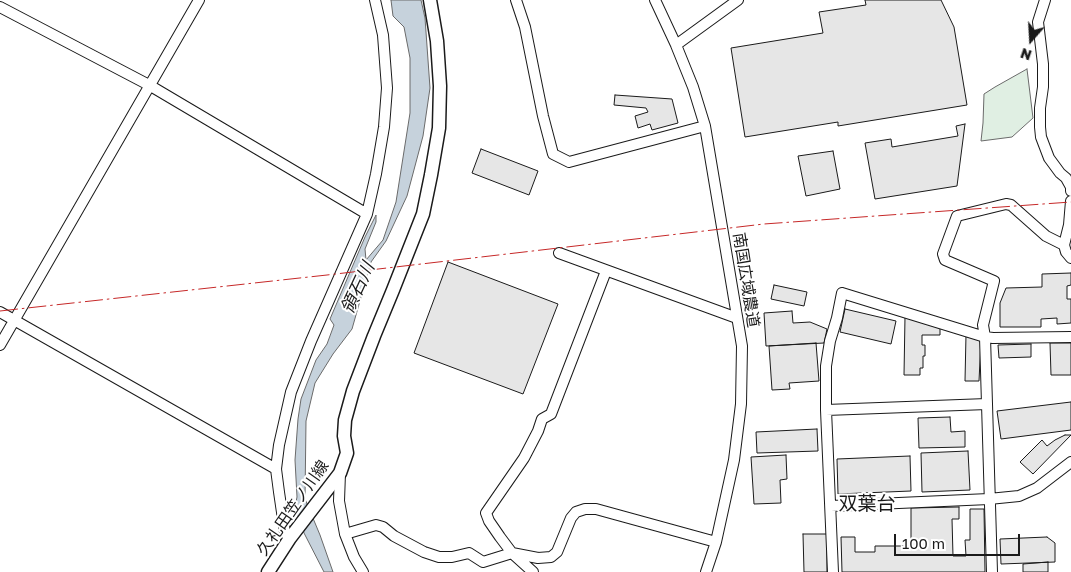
<!DOCTYPE html>
<meta charset="utf-8">
<style>
body{margin:0}
#map{position:relative;width:1071px;height:572px;overflow:hidden;background:#fff;font-family:"Golos Text",sans-serif}
canvas{display:block}
.north{position:absolute;left:1006px;top:15px;width:50px;height:50px;-webkit-text-stroke:4px #fff;paint-order:stroke;rotate:199deg;font-size:14px;font-weight:700;line-height:20px;text-align:center;color:#1a1a1a}
.north::after{content:'';display:block;margin:auto;width:18px;height:22px;background:#1a1a1a;clip-path:polygon(50% 0,100% 100%,50% 72%,0 100%)}
.scale{position:absolute;left:894px;top:534px;width:126px;height:22px;box-sizing:border-box;border:2px solid #1a1a1a;border-top:0;padding-left:6px;font-size:15px;line-height:18px;white-space:nowrap;color:#1a1a1a;-webkit-text-stroke:4px #fff;paint-order:stroke}
</style>
<div id="map">
<canvas width="1071" height="572"></canvas>
<div class="north">N</div>
<div class="scale">100 m</div>
</div>
<script>
const context = document.querySelector('canvas').getContext('2d');
context.lineJoin = 'round';
function paint(path, color) { context.fillStyle = color; context.fill(path, 'evenodd'); }
const toPath = rows => new Path2D(rows.map(r => 'M' + r).join(''));
function trace(path, color, width, dash) { context.strokeStyle = color; context.lineWidth = width; context.lineCap = dash ? 'butt' : 'round'; context.setLineDash(dash || []); context.stroke(path); }
function write(font, color, halo, rows, align = 'center') {
  context.font = font + ' "Golos Text","Noto Sans JP",sans-serif'; context.lineWidth = 4; context.setLineDash([]); context.textBaseline = 'middle'; context.strokeStyle = halo; context.fillStyle = color; for (const [text, x, y, turn = 0] of rows) {
    context.save(); context.translate(x, y); context.rotate((+turn || 0) * Math.PI / 180); context.textAlign = isNaN(turn) ? turn : align; if (halo) context.strokeText(text, 0, 0); context.fillText(text, 0, 0); context.restore();
  }
}
const green = toPath([
 [1027,69,1033,118,1012,137,981,141,983,123,984,94,995,87,1027,69]
]);
const water = toPath([
 [391,0,421,0,425,18,430,88,423,136,407,196,386,241,371,262,352,329,333,354,315,383,306,421,305,499,320,535,333,572,324,572,304,533,295,507,297,497,295,460,298,419,301,399,316,360,327,344,334,325,330,319,365,237,376,215,376,222,365,249,366,260,383,240,396,202,410,113,410,58,404,27,393,16,391,0]
]);
const building = toPath([
 [865,0,941,0,954,27,967,105,838,126,838,122,745,137,731,48,823,33,819,12,866,5,865,0],
 [615,95,672,99,678,123,652,130,650,124,638,128,635,116,648,112,646,108,614,105,615,95],
 [965,124,957,186,875,199,865,143,891,139,892,147,958,136,956,126,965,124],
 [481,149,538,171,529,195,472,173,481,149],
 [833,151,840,189,806,196,798,156,833,151],
 [448,262,558,304,523,394,414,353,448,262],
 [1071,273,1071,285,1067,286,1067,299,1071,299,1071,323,1057,324,1057,318,1041,319,1041,327,1000,327,1000,303,1006,288,1042,287,1042,274,1071,273],
 [774,285,807,292,804,306,771,299,774,285],
 [845,309,896,321,891,344,840,332,845,309],
 [792,311,793,323,810,322,827,329,824,343,766,346,764,313,792,311],
 [905,317,940,328,940,335,922,335,922,345,925,345,925,356,923,356,923,368,920,368,920,375,904,375,905,317],
 [966,335,981,340,979,381,965,381,966,335],
 [816,343,819,381,789,383,790,389,772,390,769,346,816,343],
 [1050,343,1071,343,1071,375,1051,375,1050,343],
 [1031,344,1031,357,999,358,998,345,1031,344],
 [1071,402,1071,430,1001,439,997,411,1071,402],
 [950,417,951,432,965,431,965,447,919,448,918,418,950,417],
 [817,429,818,451,757,453,756,432,817,429],
 [1065,435,1071,435,1033,474,1020,462,1042,440,1047,446,1055,440,1065,435],
 [968,451,970,490,922,492,921,453,968,451],
 [786,455,787,479,780,480,781,503,754,504,751,457,786,455],
 [910,456,911,491,838,494,837,459,910,456],
 [959,507,959,519,952,519,953,556,966,556,965,540,970,540,970,509,984,509,985,572,842,572,841,537,855,537,855,552,875,552,875,546,911,546,911,508,959,507],
 [803,534,827,534,827,572,804,572,803,534],
 [1047,537,1055,543,1055,562,1001,564,1000,539,1047,537],
 [1048,562,1048,572,1023,572,1023,564,1048,562]
]);
const minor = toPath([
 [516,0,525,27,543,116,553,154,569,162,705,126],
 [655,0,676,45,693,87,705,126,742,346,741,404,734,460,716,542,706,572],
 [1045,0,1038,22,1043,64,1043,87,1040,108,1040,127,1041,137,1049,158,1060,173,1066,178,1071,187,1071,191],
 [0,7,149,85,367,214],
 [676,45,738,0],
 [1071,201,1069,225,1064,245,1066,252,1071,258],
 [1064,245,1046,236,1011,205,1006,204,957,216,943,254,945,260,994,281,983,325,985,337,993,338,1071,337],
 [559,253,737,318],
 [0,312,276,469],
 [0,345,199,0],
 [826,410,987,404],
 [340,473,339,501,345,534,354,557,363,572],
 [831,506,989,499,1019,496,1037,488,1071,462],
 [345,534,376,525,383,527,394,536,424,552,439,557,452,557,469,553,483,562,512,553,538,558,551,557,557,552,571,518,576,512,585,509,596,509,716,542],
 [290,538,285,533,279,492,276,469,279,445,291,392,311,341,367,214,376,174,384,127,387,88,383,35,375,0],
 [533,572,512,553,500,537,489,521,486,513,524,458,538,431,542,419,551,414,606,271],
 [833,572,826,410,826,366,830,341,837,318,842,293,985,337,992,572]
]);
const major = toPath([
 [268,572,290,538,340,473,347,453,344,436,345,420,353,391,374,336,393,290,423,214,431,175,439,128,440,86,437,41,430,0]
]);
const power = toPath([
 [0,311,327,275,764,224,1071,202]
]);
const streetNames = [
 ["南国広域農道",746,280,81],
 ["久礼田笠ノ川線",293,508,-55]
];
const waterNames = [
 ["領石川",358,288,-65]
];
const quarterNames = [
 ["双葉台",867,504]
];
paint(green, '#e0efe3');
trace(green, '#6a6a6a', 1);
paint(water, '#c6d2dc');
trace(water, '#6a6a6a', 1);
paint(building, '#e6e6e6');
trace(building, '#1a1a1a', 1);
trace(minor, '#1a1a1a', 12);
trace(major, '#1a1a1a', 15);
trace(minor, '#fff', 10);
trace(major, '#fff', 12);
trace(power, '#c62828', 1, [18, 4, 2.5, 4]);
write('16px', '#1a1a1a', '#fff', streetNames);
write('italic 18px', '#1a1a1a', '#fff', waterNames);
write('19px', '#1a1a1a', '#fff', quarterNames);
</script>
